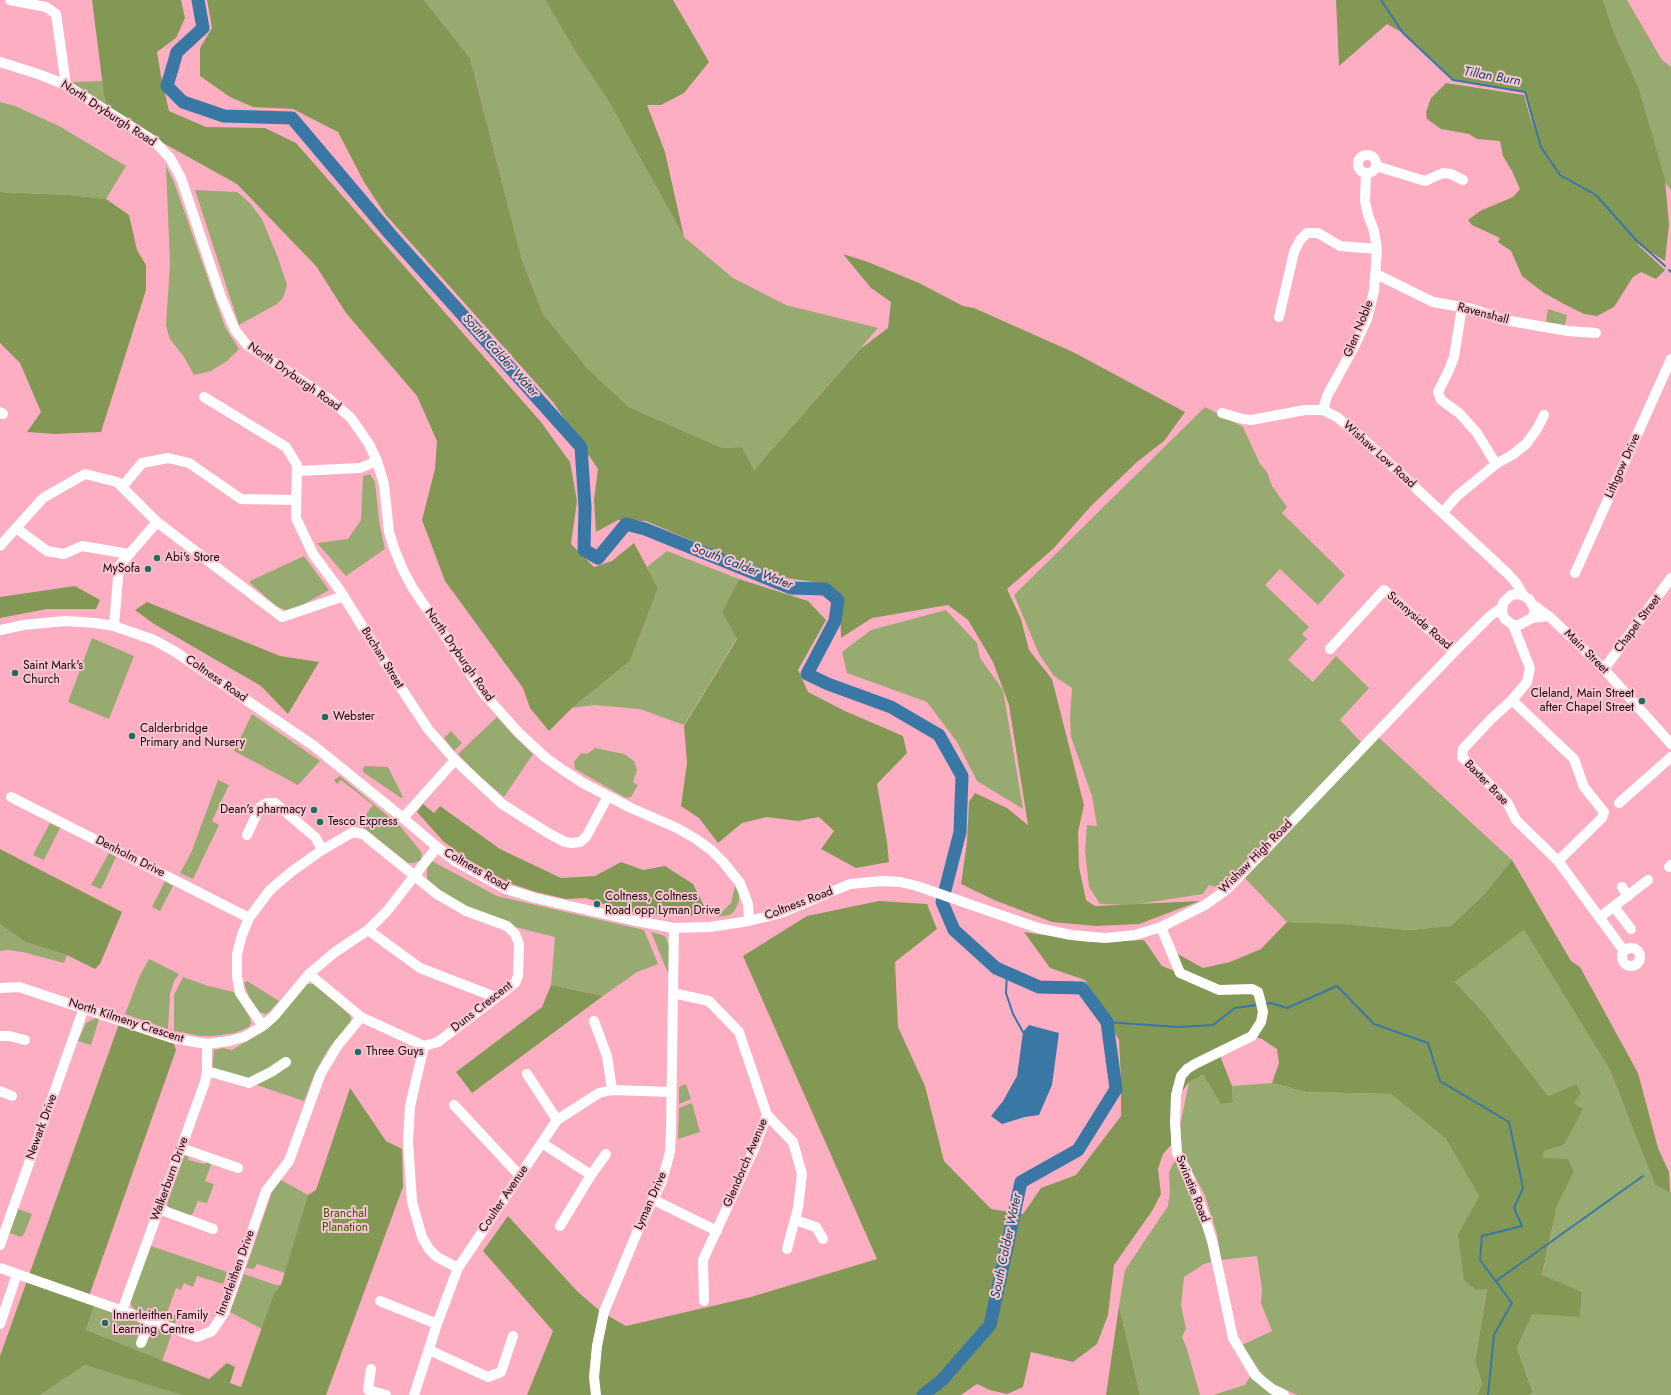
<!DOCTYPE html>
<style>
body{margin:0}
canvas{display:block;background:#fdaec2}
</style>
<canvas width="1671" height="1395"></canvas>
<script>
const context = document.querySelector('canvas').getContext('2d');
context.lineJoin = 'round';
function paint(path, color) { context.fillStyle = color; context.fill(path, 'evenodd'); }
const toPath = rows => new Path2D(rows.map(r => 'M' + r).join(''));
function trace(path, color, width, dash) { context.strokeStyle = color; context.lineWidth = width; context.lineCap = dash ? 'butt' : 'round'; context.setLineDash(dash || []); context.stroke(path); }
function write(font, color, halo, rows, align = 'center') {
  context.font = font + ' Jost,sans-serif'; context.lineWidth = 4; context.setLineDash([]); context.textBaseline = 'middle'; context.strokeStyle = halo; context.fillStyle = color; for (const [text, x, y, turn = 0] of rows) {
    context.save(); context.translate(x, y); context.rotate((+turn || 0) * Math.PI / 180); context.textAlign = isNaN(turn) ? turn : align; if (halo) context.strokeText(text, 0, 0); context.fillText(text, 0, 0); context.restore();
  }
}
const green = toPath([
 [424,0,545,0,577,54,609,102,684,237,733,278,786,305,878,328,754,470,742,447,722,448,629,407,588,369,543,314,522,260,470,58],
 [1603,0,1627,0,1662,60,1671,67,1671,190,1666,184,1639,89,1613,30],
 [102,81,108,108,72,87,72,82],
 [0,102,15,106,59,126,126,166,106,199,70,195,0,192],
 [166,166,174,182,225,327,239,349,227,361,211,371,194,375,184,357,170,339,166,326,170,263],
 [195,190,237,192,250,203,262,219,278,258,287,285,283,298,277,304,239,325],
 [1548,309,1567,315,1565,325,1546,322],
 [1205,407,1243,427,1260,464,1267,472,1272,486,1287,507,1282,513,1345,575,1318,605,1280,569,1265,585,1309,627,1302,634,1307,639,1288,660,1313,682,1336,656,1369,688,1340,720,1361,742,1376,735,1512,860,1485,893,1451,926,1409,930,1341,924,1287,922,1241,874,1226,890,1209,885,1203,894,1132,905,1100,904,1089,887,1085,851,1087,825,1097,826,1092,796,1071,737,1070,718,1072,688,1054,676,1039,654,1014,595],
 [370,474,375,482,379,521,385,549,346,576,317,543,348,539,361,520,363,476],
 [667,551,739,579,722,612,737,638,684,725,640,709,594,705,572,708,630,661,658,588,647,567],
 [304,556,329,590,290,612,276,606,250,583,250,581],
 [946,610,977,643,980,658,1003,690,1023,809,977,781,957,742,927,702,847,673,842,652,871,630],
 [92,638,134,656,109,719,68,702],
 [252,714,320,761,298,785,234,751],
 [497,717,514,736,533,754,504,797,477,774,458,754],
 [451,731,462,743,454,751,444,738],
 [595,748,624,754,634,761,637,770,633,782,638,785,631,797,626,798,575,769,574,762,581,753,587,754],
 [365,766,388,767,403,797,401,798,363,772,363,768],
 [340,776,401,827,422,853,421,860,414,863,408,863,359,824,373,805,341,780,337,784,334,780],
 [218,780,229,785,212,821,219,825,193,879,180,873,191,853],
 [50,823,60,828,44,860,33,855],
 [109,853,116,857,101,889,91,885],
 [432,861,497,896,644,930,658,964,637,972,603,996,551,985,555,937,515,927,466,907,445,895,427,879,427,868],
 [165,881,173,886,160,911,152,907],
 [735,886,739,894,739,901,735,910,730,915,717,917,731,903],
 [0,924,25,942,67,955,64,963,23,952,7,950,0,951],
 [1524,930,1610,1070,1655,1185,1671,1192,1671,1395,1529,1395,1533,1391,1517,1348,1532,1313,1580,1317,1582,1292,1542,1276,1557,1206,1574,1172,1543,1158,1544,1151,1564,1145,1582,1109,1574,1103,1576,1084,1548,1096,1485,1014,1455,982],
 [651,932,665,936,670,948,670,978],
 [149,959,179,974,174,981,170,995,168,1029,125,1014,140,975],
 [183,977,208,986,234,992,250,1018,251,1023,249,1027,235,1033,214,1036,201,1036,174,1031,174,995],
 [247,981,279,1001,269,1012,266,1014,259,1012,254,1005,249,997,244,983],
 [307,984,314,984,349,1014,351,1018,351,1022,329,1048,322,1060,314,1075,304,1101,212,1070,214,1050,223,1048,232,1050,263,1031,275,1022],
 [96,1018,99,1019,91,1045,78,1041,86,1023],
 [1203,1073,1233,1101,1232,1086,1272,1083,1306,1092,1391,1094,1446,1139,1479,1196,1458,1234,1487,1289,1475,1361,1482,1384,1477,1395,1297,1395,1266,1380,1242,1345,1272,1331,1261,1303,1262,1289,1257,1256,1221,1260,1217,1234,1205,1195,1182,1154,1180,1126,1189,1082],
 [686,1084,691,1099,679,1104,679,1087],
 [692,1103,700,1132,678,1139,679,1108],
 [187,1155,189,1160,204,1164,208,1162,211,1165,205,1181,214,1184,207,1203,198,1201,193,1213,190,1216,169,1209,167,1204,184,1157],
 [1174,1162,1178,1162,1204,1226,1211,1262,1204,1264,1184,1277,1181,1305,1186,1329,1182,1337,1187,1349,1200,1395,1140,1395,1119,1306,1125,1270,1168,1206,1170,1191,1169,1172],
 [281,1180,308,1195,285,1273,257,1264,254,1269,246,1268,272,1192],
 [18,1209,32,1214,24,1234,21,1237,9,1233],
 [151,1246,227,1272,223,1284,197,1276,193,1287,184,1283,181,1290,176,1288,167,1313,173,1316,174,1315,177,1317,175,1324,160,1319,159,1315,143,1310,139,1312,134,1309,131,1305,131,1300],
 [244,1274,276,1285,281,1285,274,1293,262,1329,230,1312],
 [94,1306,172,1333,162,1361,86,1330],
 [85,1365,150,1384,182,1395,40,1395],
 [1251,1375,1275,1395,1213,1395,1245,1385]
]);
const forest = toPath([
 [92,0,181,0,185,18,176,38,157,52,161,76,169,111,206,127,265,128,296,143,541,422,570,462,577,501,571,544,594,567,612,561,634,543,658,588,630,661,572,708,549,731,530,708,523,688,445,581,422,520,435,469,437,441,417,396,346,313,316,266,237,184,156,139,108,108,104,95],
 [207,0,424,0,470,58,522,260,543,314,588,369,629,407,722,448,742,447,754,470,860,349,888,328,891,302,871,288,843,254,868,262,919,283,963,306,974,308,1073,352,1185,412,1164,441,1137,462,1091,506,1053,549,1007,589,1021,619,1029,650,1052,679,1084,805,1078,832,1079,867,1086,900,1095,906,1200,901,1139,924,1096,926,1052,922,994,900,961,884,967,842,969,802,975,793,1007,808,1028,825,1009,705,993,662,968,620,948,605,872,618,841,638,840,597,828,584,786,578,737,560,646,521,618,520,596,532,594,500,598,469,553,402,385,214,364,182,338,132,293,109,253,107,230,97,200,76,200,48,212,28],
 [545,0,673,0,709,62,684,93,661,105,647,105,665,152,684,237,609,102,577,54],
 [1336,0,1603,0,1613,30,1639,89,1665,179,1669,225,1665,261,1636,243,1665,270,1656,279,1641,272,1633,277,1614,307,1597,316,1584,314,1564,304,1544,293,1522,276,1511,251,1498,242,1500,238,1472,225,1468,220,1480,211,1513,197,1520,189,1512,171,1503,156,1500,141,1477,139,1469,134,1441,129,1427,119,1426,112,1431,98,1446,83,1524,95,1534,131,1525,92,1453,80,1403,33,1387,24,1339,66],
 [0,192,70,195,106,199,129,215,137,250,146,265,146,290,101,432,55,434,27,432,41,412,20,363,0,343],
 [739,579,808,601,826,620,798,670,808,692,845,711,903,736,907,753,877,784,887,842,889,862,856,868,821,849,834,831,819,817,798,821,767,817,742,823,718,843,699,818,681,806,687,763,684,726,737,639,722,612],
 [75,586,100,600,96,609,47,609,0,618,0,597],
 [147,602,280,656,319,662,288,714,261,686,154,624,135,610],
 [423,804,434,813,440,806,500,849,561,878,595,876,621,862,643,870,665,866,693,884,709,916,649,914,610,909,604,904,586,898,566,899,536,892,509,883,467,859,443,841,417,812],
 [0,849,122,912,100,964,95,969,67,955,25,942,0,924],
 [1512,860,1571,961,1580,967,1638,1073,1658,1148,1669,1172,1670,1192,1655,1185,1610,1070,1524,930,1455,982,1485,1014,1548,1096,1576,1084,1581,1093,1574,1103,1583,1109,1564,1145,1544,1151,1543,1158,1568,1159,1574,1172,1557,1206,1542,1275,1582,1292,1580,1317,1532,1314,1517,1348,1533,1392,1529,1395,1477,1395,1482,1384,1475,1361,1487,1289,1476,1290,1464,1280,1458,1234,1479,1196,1446,1139,1391,1094,1306,1092,1272,1083,1279,1063,1277,1049,1262,1039,1252,1036,1219,1053,1232,1086,1233,1102,1221,1104,1203,1074,1189,1082,1171,1107,1171,1145,1163,1154,1158,1169,1161,1194,1152,1211,1114,1265,1108,1315,1097,1344,1073,1362,1031,1352,1023,1387,1007,1394,990,1390,977,1384,961,1395,527,1395,553,1331,483,1251,508,1216,577,1291,600,1311,626,1326,751,1297,877,1259,743,956,807,916,879,901,927,904,937,929,895,962,898,1027,925,1086,944,1161,991,1209,1023,1214,1041,1188,1076,1175,1121,1116,1121,1082,1119,1040,1085,980,1050,968,1024,932,1089,942,1144,940,1162,966,1180,973,1176,953,1203,968,1230,962,1261,949,1287,922,1344,924,1409,930,1451,926,1485,893],
 [551,985,603,996,472,1093,456,1072,542,1007],
 [120,1021,172,1038,176,1050,88,1299,94,1306,86,1330,209,1379,227,1363,235,1367,230,1383,241,1387,274,1293,281,1285,308,1195,316,1190,350,1088,386,1141,402,1149,403,1187,326,1395,182,1395,85,1365,40,1395,0,1395,0,1356],
 [1119,1306,1140,1395,1106,1395]
]);
const water = toPath([
 [1029,1025,1059,1033,1052,1085,1039,1115,1025,1117,1002,1124,991,1116,1003,1101,1017,1076,1023,1032]
]);
const stream = toPath([
 [1381,0,1403,33,1453,80,1525,92,1541,147,1560,175,1596,195,1636,240,1665,266],
 [1669,270,1671,272],
 [1007,973,1006,993,1013,1014,1023,1032],
 [1264,1004,1271,1003,1287,1008,1337,986,1374,1024,1428,1043,1440,1081,1509,1122,1523,1188,1514,1208,1522,1226,1482,1236,1480,1260,1512,1303,1494,1335,1488,1395],
 [1107,1022,1178,1027,1213,1025,1235,1008,1257,1005],
 [1496,1281,1643,1176]
]);
const river = toPath([
 [198,0,203,28,177,52,167,86,183,102,224,116,292,118,390,234,581,447,585,507,584,550,598,558,626,524,645,529,791,588,825,589,838,600,835,621,807,674,828,684,891,707,939,735,962,776,960,832,942,902,954,930,996,968,1039,987,1082,988,1107,1022,1116,1089,1078,1150,1021,1182,990,1325,942,1380,923,1395]
]);
const minor = toPath([
 [10,0,46,7,56,14,66,85],
 [0,62,38,74,66,85,154,141,170,158,181,178,221,297,235,330,247,345,329,399,351,418,369,444,377,461,384,484,389,532,394,548,402,568,412,587,484,694,519,733,546,758,563,770,583,783,631,808,677,828,696,839,711,850,723,862,740,883,748,904,749,921],
 '1358 164a9 9 0 1 1 18 0a9 9 0 1 1-18 0Z',
 [1376,166,1425,181,1443,173,1451,174,1463,180],
 [1376,274,1433,302,1473,309,1500,319,1516,322,1568,331,1596,333],
 [1462,307,1454,357,1449,370,1438,392,1441,400,1459,413,1477,433,1496,464],
 [1279,317,1294,252,1300,240,1307,233,1318,233,1340,246,1377,249],
 [204,397,286,447,297,465,296,518,313,554,339,589,397,682,428,729,455,760,502,804,548,833,565,842,572,843,580,842,586,837,608,796],
 [1323,410,1327,396,1355,345,1367,319,1374,291,1377,249,1374,231,1368,215,1365,201,1366,173],
 [0,412,3,414],
 [1222,413,1243,419,1251,420,1305,410,1323,410,1337,417,1361,437,1508,574,1516,583,1524,596],
 [297,471,360,468,377,461],
 [122,487,142,463,168,458,189,463,241,499,296,500],
 [1443,512,1457,496,1496,464,1512,455,1526,444,1537,429,1544,415],
 [16,528,47,551,64,554,82,546,129,554],
 [0,546,43,498,85,474,117,482,157,522,282,617,344,596],
 [1575,573,1671,359],
 [1532,604,1551,618,1604,669,1671,744],
 [1532,618,1534,613,1534,608,1529,599,1524,596,1519,594,1511,595,1503,603,1502,614,1505,619,1513,625,1519,625,1532,618,1548,616],
 [1513,625,1530,668,1527,682,1512,700,1491,719,1463,749,1462,757,1507,802,1516,820,1558,861,1624,951],
 [114,626,119,566,157,522],
 [0,630,23,625,65,621,95,623,114,626,154,640,174,651,314,746,403,818,437,847,455,861,506,889,535,898,631,920,674,928,710,927,749,921,781,913,850,884,882,881,900,882,917,886,1038,928,1071,935,1105,938,1135,935,1161,927,1205,905,1226,890,1263,852,1454,652,1490,616,1501,608],
 [1330,649,1384,590,1454,652],
 [1604,669,1671,578],
 [1512,700,1574,759,1584,787,1604,812,1602,818,1558,861],
 [11,797,249,918],
 [1619,803,1671,757],
 [403,818,455,760],
 [247,835,260,807,267,803,275,803,316,838,322,850],
 [1669,867,1671,865],
 [1622,887,1628,896],
 [1614,907,1631,929],
 [1600,917,1648,880],
 [1161,927,1180,973,1219,990,1252,989,1258,992,1260,999,1263,1012,1261,1022,1252,1036,1195,1064,1187,1069,1181,1076,1176,1095,1175,1122,1177,1153,1186,1170,1203,1212,1213,1244,1233,1338,1255,1375,1272,1389,1284,1395],
 [368,930,420,968,495,997],
 '1622 957a9 9 0 1 1 18 0a9 9 0 1 1-18 0Z',
 [0,988,19,987,172,1038,207,1044,229,1041,244,1037,263,1026,275,1015,309,974,335,952,368,930,387,911,437,847],
 [673,993,709,1001,739,1032,767,1115,754,1149,703,1260,704,1301],
 [594,1021,607,1056,612,1090],
 [263,1026,240,993,237,977,237,954,242,935,249,918,270,890,291,872,322,850,353,832,363,834,437,894,466,911,507,926,515,934,519,944,518,976,515,983,438,1042,424,1046,361,1017,309,974],
 [0,1036,9,1036,25,1040],
 [424,1046,410,1106,408,1141,412,1202,422,1237,429,1249,437,1257,458,1268],
 [207,1071,249,1083,271,1072,286,1062],
 [527,1074,557,1120],
 [0,1091,12,1096],
 [454,1105,520,1176],
 [767,1115,793,1142,802,1174,798,1208,787,1249],
 [542,1143,591,1175,560,1226],
 [181,1148,238,1168],
 [591,1175,606,1154],
 [654,1200,717,1231],
 [159,1209,213,1229],
 [795,1220,816,1227,823,1239],
 [0,1245,84,1008],
 [0,1268,197,1337,212,1331,224,1313,266,1191,289,1161,321,1073,338,1045,361,1017],
 [380,1301,437,1324],
 [122,1311,205,1082,207,1071,207,1044],
 [0,1324,17,1274],
 [141,1343,150,1321],
 [429,1350,488,1377,501,1372,513,1336],
 [371,1369,368,1390,386,1395],
 [414,1395,437,1324,458,1268,557,1120,599,1093,612,1090,671,1092],
 [596,1395,594,1377,597,1346,604,1312,638,1230,662,1181,670,1152,671,1131,674,928]
]);
const markers = [
 [157,558,4,"#236a61"],
 [148,569,4,"#236a61"],
 [15,673,4,"#236a61"],
 [1642,701,4,"#236a61"],
 [325,717,4,"#236a61"],
 [132,736,4,"#236a61"],
 [314,810,4,"#236a61"],
 [320,822,4,"#236a61"],
 [597,904,4,"#236a61"],
 [358,1052,4,"#236a61"],
 [105,1323,4,"#236a61"]
];
const streetNames = [
 ["North Dryburgh Road",108,114,33],
 ["Ravenshall",1483,314,15],
 ["Glen Noble",1359,329,-68],
 ["North Dryburgh Road",294,377,35],
 ["Wishaw Low Road",1379,455,42],
 ["Lithgow Drive",1623,466,-66],
 ["Sunnyside Road",1419,621,41],
 ["Chapel Street",1638,624,-53],
 ["Main Street",1586,652,45],
 ["North Dryburgh Road",459,655,55],
 ["Buchan Street",382,658,58],
 ["Coltness Road",216,679,35],
 ["Baxter Brae",1486,783,46],
 ["Denholm Drive",130,857,27],
 ["Wishaw High Road",1256,857,-45],
 ["Coltness Road",476,870,30],
 ["Coltness Road",799,904,-21],
 ["Duns Crescent",482,1007,-38],
 ["North Kilmeny Crescent",126,1021,18],
 ["Newark Drive",42,1127,-70],
 ["Glendorch Avenue",746,1163,-67],
 ["Walkerburn Drive",170,1179,-70],
 ["Swinstie Road",1192,1189,68],
 ["Coulter Avenue",504,1199,-56],
 ["Lyman Drive",651,1201,-66],
 ["Innerleithen Drive",236,1273,-70]
];
const poiNames = [
 ["Abi's Store",165,558],
 ["MySofa",140,569,"right"],
 ["Saint Mark's",23,666],
 ["Church",23,680],
 ["Cleland, Main Street",1634,694,"right"],
 ["after Chapel Street",1634,708,"right"],
 ["Webster",333,717],
 ["Calderbridge",140,729],
 ["Primary and Nursery",140,743],
 ["Dean's pharmacy",306,810,"right"],
 ["Tesco Express",328,822],
 ["Coltness, Coltness",605,897],
 ["Road opp Lyman Drive",605,911],
 ["Three Guys",366,1052],
 ["Innerleithen Family",113,1316],
 ["Learning Centre",113,1330]
];
const parkNames = [
 ["Branchal",345,1214],
 ["Planation",345,1228]
];
const waterNames = [
 ["Tillan Burn",1492,77,10],
 ["South Calder Water",500,356,48],
 ["South Calder Water",742,567,21],
 ["South Calder Water",1007,1246,-78]
];
paint(green, '#97aa6f');
paint(forest, '#849855');
paint(water, '#3978a5');
trace(stream, '#3978a5', 2);
trace(river, '#3978a5', 13);
trace(minor, '#fff', 10);
for (const [x, y, r, color] of markers) { const dot = new Path2D(); dot.arc(x, y, r, 0, 2 * Math.PI); context.fillStyle = color; context.fill(dot); trace(dot, '#f7c6d1', 1.5); }
write('12px', '#1b030a', '#f7c6d1', streetNames);
write('12px', '#1b030a', '#f7c6d1', poiNames, 'left');
write('12px', '#415300', '#f7c6d1', parkNames);
write('italic 13px', '#124263', '#f7c6d1', waterNames);
</script>
